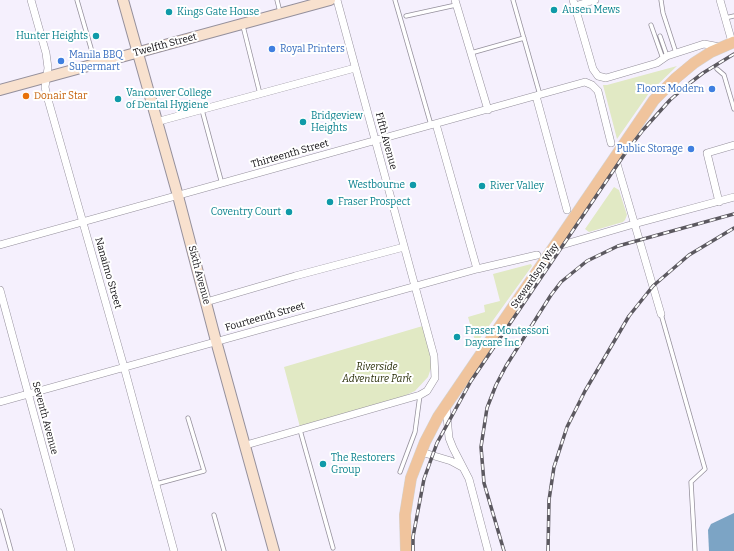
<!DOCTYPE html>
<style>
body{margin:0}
canvas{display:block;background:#f5f0fd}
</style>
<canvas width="734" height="551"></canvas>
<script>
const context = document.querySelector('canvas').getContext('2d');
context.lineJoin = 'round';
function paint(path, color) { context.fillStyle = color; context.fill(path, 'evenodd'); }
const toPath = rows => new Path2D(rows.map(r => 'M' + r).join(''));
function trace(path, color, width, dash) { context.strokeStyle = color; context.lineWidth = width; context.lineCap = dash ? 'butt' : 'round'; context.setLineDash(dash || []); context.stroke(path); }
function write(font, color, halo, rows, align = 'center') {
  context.font = font + ' Bitter,serif'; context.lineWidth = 4; context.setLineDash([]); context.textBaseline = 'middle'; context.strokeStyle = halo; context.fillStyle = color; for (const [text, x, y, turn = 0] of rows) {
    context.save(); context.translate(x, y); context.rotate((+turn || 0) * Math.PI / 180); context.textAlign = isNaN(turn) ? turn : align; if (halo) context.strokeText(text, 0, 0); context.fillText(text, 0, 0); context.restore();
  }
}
const green = toPath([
 [677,66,649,93,617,139,603,85,607,85],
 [614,187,619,190,627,215,625,220,623,222,589,232,585,229],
 [531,264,532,266,476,344,468,317,485,312,484,305,500,301,493,274],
 [426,325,435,356,428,377,415,391,393,401,300,427,284,367]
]);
const water = toPath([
 [734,513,734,551,709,551,708,530,711,524]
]);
const lane = toPath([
 [77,0,95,62],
 [277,0,280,12],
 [395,0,431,125],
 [513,0,540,95],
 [661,0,663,13,676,53],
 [406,16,456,5],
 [725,18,734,16],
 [651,25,663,59],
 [243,26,260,94],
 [660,36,667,56],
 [471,53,524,38],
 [717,69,724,75,734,109],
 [202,110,222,184],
 [661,314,705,469,691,482,695,551],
 [300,430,333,548],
 [400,472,415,432,420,395],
 [156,484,204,471,188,418],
 [0,511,11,551],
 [214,515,224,551]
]);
const street = toPath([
 [31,0,46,53,48,68,45,87,47,96,124,367,174,551],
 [455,0,488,110],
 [573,0,593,69,598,76,606,78,657,63,667,56,704,44,720,47],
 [720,0,732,42],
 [575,6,595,0],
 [536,96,567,210],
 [156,122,355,68],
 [436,124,477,269],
 [615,157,661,314],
 [719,202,707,153,734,145],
 [0,245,585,82,592,85,598,91,611,143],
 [555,247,634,224,734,197],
 [0,290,71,551],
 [206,302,295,276,404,247],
 [0,402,477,269,537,255],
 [446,406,449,438,453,448,469,479,488,551],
 [246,445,420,395,427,391,435,378,434,356,337,0],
 [421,452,451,461,462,467]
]);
const secondary = toPath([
 [123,0,178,196,216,341,274,551],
 [0,90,330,0]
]);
const primary = toPath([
 [406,551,405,515,411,478,425,442,438,417,654,100,676,78,694,63,711,52,734,42]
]);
const rail = toPath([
 [413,551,413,537,424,479,437,443,471,381,626,152,643,130,670,100,686,86,703,73,734,54],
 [504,551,484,483,481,447,487,408,496,385,506,366,551,295,561,282,587,261,618,246,734,214],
 [548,551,549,500,554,467,567,427,585,391,629,316,653,286,689,255,734,228]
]);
const markers = [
 [554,10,4,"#0f9aa8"],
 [169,12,4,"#0f9aa8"],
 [96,36,4,"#0f9aa8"],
 [272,49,4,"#3f7fe0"],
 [61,61,4,"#3f7fe0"],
 [712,89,4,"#3f7fe0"],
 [26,96,4,"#e8710a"],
 [118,99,4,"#0f9aa8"],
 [303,122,4,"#0f9aa8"],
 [691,149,4,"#3f7fe0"],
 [413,185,4,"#0f9aa8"],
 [482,186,4,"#0f9aa8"],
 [330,202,4,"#0f9aa8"],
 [289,212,4,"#0f9aa8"],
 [457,337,4,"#0f9aa8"],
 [323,464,4,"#0f9aa8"]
];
const cultureNames = [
 ["Ausen Mews",562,10],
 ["Kings Gate House",177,12],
 ["Hunter Heights",88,36,"right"],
 ["Vancouver College",126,93],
 ["of Dental Hygiene",126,105],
 ["Bridgeview",311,116],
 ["Heights",311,128],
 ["Westbourne",405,185,"right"],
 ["River Valley",490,186],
 ["Fraser Prospect",338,202],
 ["Coventry Court",281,212,"right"],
 ["Fraser Montessori",465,331],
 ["Daycare Inc",465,343],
 ["The Restorers",331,458],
 ["Group",331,470]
];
const streetNames = [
 ["Twelfth Street",165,45,-15],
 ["Fifth Avenue",386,141,75],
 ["Thirteenth Street",290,154,-16],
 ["Nanaimo Street",108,273,74],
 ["Sixth Avenue",199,275,75],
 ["Stewardson Way",535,276,-56],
 ["Fourteenth Street",265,317,-16],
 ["Seventh Avenue",45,418,75]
];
const shopNames = [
 ["Royal Printers",280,49],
 ["Manila BBQ",69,55],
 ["Supermart",69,67],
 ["Floors Modern",704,89,"right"],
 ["Public Storage",683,149,"right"]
];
const foodNames = [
 ["Donair Star",34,96]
];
const parkNames = [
 ["Riverside",377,367],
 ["Adventure Park",377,379]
];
paint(green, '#e1e9c4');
paint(water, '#7ca4c5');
trace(lane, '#95909c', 5);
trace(street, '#95909c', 8);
trace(secondary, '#95909c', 12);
trace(primary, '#d4d4d4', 12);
trace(lane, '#fff', 3.5);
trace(street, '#fff', 7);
trace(secondary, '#f8e1ce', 10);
trace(primary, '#f0c49d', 11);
trace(rail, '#5c5960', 3.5);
trace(rail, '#fff', 2, [6]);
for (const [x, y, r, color] of markers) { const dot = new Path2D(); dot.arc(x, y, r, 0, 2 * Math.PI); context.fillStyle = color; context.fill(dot); trace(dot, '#fff', 1.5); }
write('10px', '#0d838f', '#fff', cultureNames, 'left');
write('10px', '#100e12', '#fff', streetNames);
write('10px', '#366cbe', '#fff', shopNames, 'left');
write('10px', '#c56008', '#fff', foodNames, 'left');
write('italic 10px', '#292e08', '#fff', parkNames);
</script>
